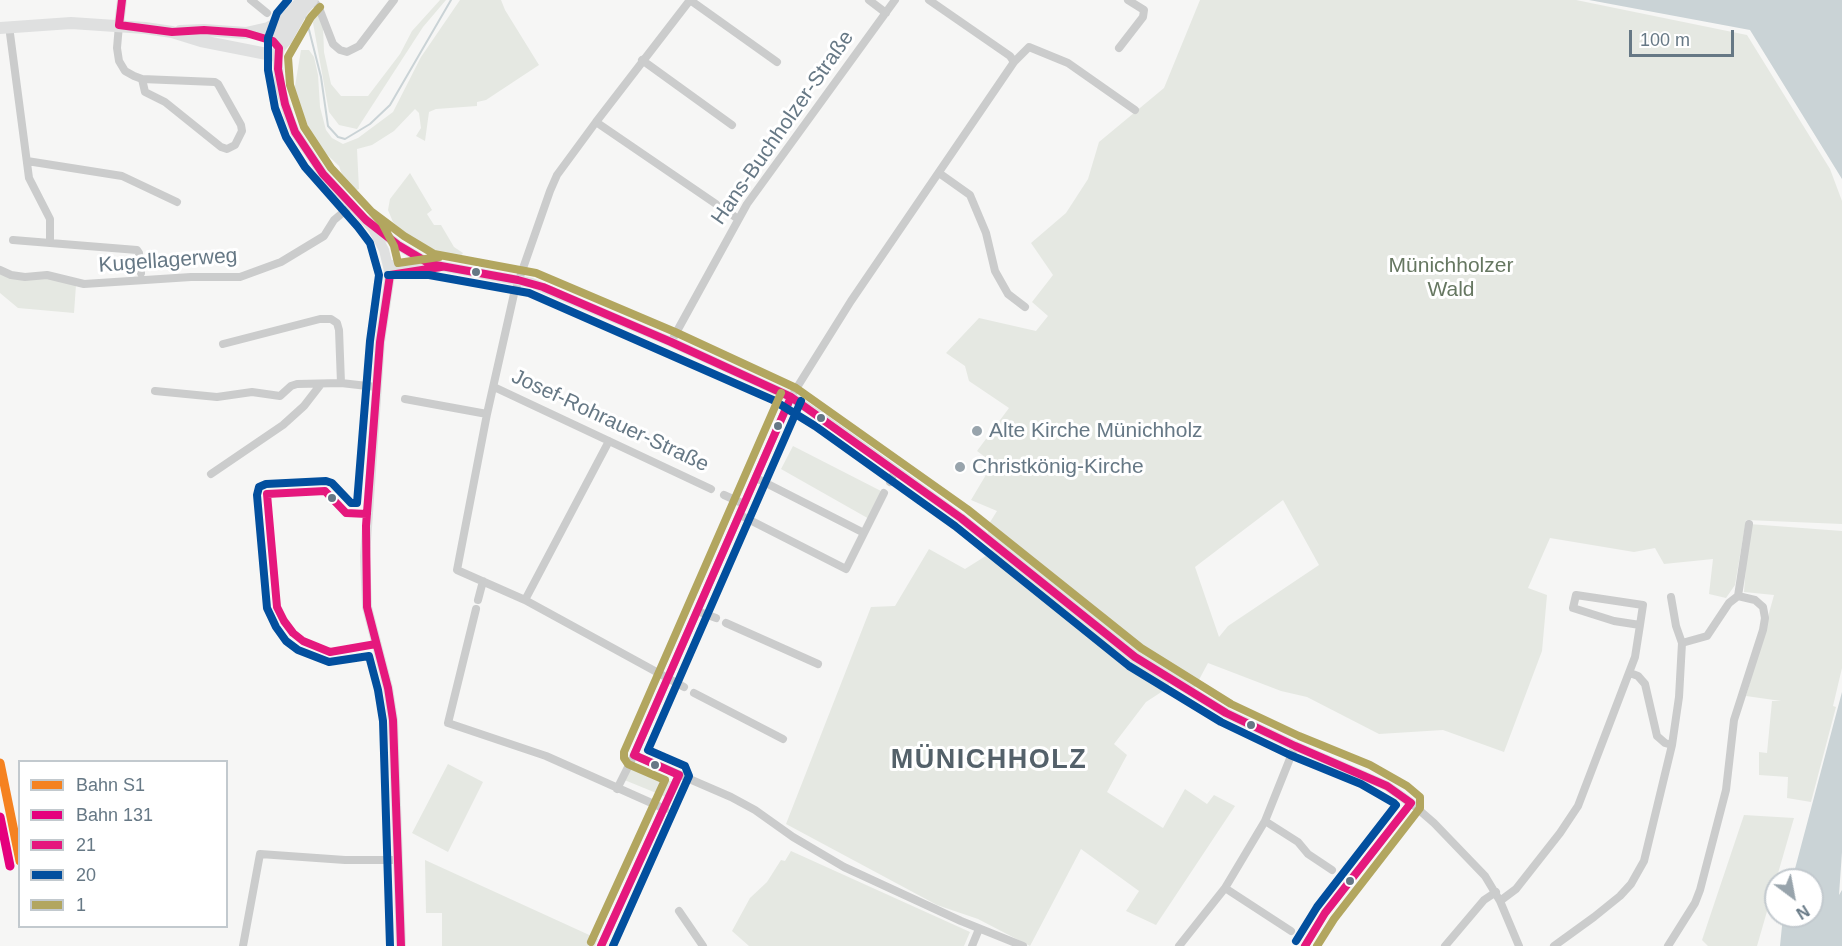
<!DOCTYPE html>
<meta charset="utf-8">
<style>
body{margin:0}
#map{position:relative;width:1842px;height:946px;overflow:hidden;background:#f6f6f5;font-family:Helvetica,sans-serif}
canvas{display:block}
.legend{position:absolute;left:18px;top:760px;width:210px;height:168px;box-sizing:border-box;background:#fff;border:2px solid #c2c9ce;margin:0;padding:8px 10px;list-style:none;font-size:18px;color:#667885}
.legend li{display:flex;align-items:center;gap:12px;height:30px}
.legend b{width:30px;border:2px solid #c2c9ce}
.north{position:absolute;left:1764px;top:868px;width:60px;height:60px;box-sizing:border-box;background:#fff;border:2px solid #c2c9ce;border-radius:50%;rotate:148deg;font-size:16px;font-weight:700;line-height:24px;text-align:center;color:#667885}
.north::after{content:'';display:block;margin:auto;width:21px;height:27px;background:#98a4ac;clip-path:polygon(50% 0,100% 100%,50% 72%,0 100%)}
.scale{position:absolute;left:1629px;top:30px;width:105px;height:27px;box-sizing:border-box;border:3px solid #667885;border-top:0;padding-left:8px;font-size:18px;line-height:21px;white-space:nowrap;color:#667885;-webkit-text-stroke:4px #fff;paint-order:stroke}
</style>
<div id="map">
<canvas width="1842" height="946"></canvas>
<ul class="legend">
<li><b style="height:8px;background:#f58220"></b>Bahn S1</li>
<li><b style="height:8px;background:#e5007d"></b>Bahn 131</li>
<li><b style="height:8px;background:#e5187d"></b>21</li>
<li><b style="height:8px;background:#024f9e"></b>20</li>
<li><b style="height:8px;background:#b2a65f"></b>1</li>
</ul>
<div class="north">N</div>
<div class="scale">100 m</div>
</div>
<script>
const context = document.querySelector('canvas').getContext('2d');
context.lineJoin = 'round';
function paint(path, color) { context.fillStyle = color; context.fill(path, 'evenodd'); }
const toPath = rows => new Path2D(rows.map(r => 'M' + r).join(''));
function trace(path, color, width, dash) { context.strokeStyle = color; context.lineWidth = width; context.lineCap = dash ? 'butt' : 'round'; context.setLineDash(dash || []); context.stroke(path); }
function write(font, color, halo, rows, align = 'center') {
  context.font = font + ' Helvetica,sans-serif'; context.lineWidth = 6; context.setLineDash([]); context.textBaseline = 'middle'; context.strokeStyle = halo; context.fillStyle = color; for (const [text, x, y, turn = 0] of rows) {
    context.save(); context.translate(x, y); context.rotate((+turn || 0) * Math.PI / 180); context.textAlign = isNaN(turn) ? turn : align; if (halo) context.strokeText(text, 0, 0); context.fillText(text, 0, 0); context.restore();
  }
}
const green = toPath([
 [440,0,446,0,423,27,357,129,339,125,329,112,313,23,316,8,323,26,324,52,331,84,341,96,368,96,400,54,412,31],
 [460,0,501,0,505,10,539,65,486,100,477,102,477,106,436,109,429,112,425,141,416,136,421,128,419,113,415,109,394,131,372,145,357,149,359,189,352,192,346,186,339,166,315,143,294,92,301,50,309,50,314,57,318,75,320,107,326,130,332,138,343,144,358,138,393,112,421,57],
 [1200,0,1576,0,1747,35,1830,169,1842,201,1842,524,1746,520,1735,585,1726,598,1709,594,1713,559,1664,564,1655,548,1634,552,1550,538,1528,588,1547,595,1542,651,1504,752,1443,730,1379,734,1307,697,1281,691,1208,663,1194,689,1174,676,1166,689,1146,702,1114,744,1127,755,1107,792,1163,828,1185,789,1207,804,1214,795,1235,806,1156,925,1126,911,1139,891,1081,849,1030,946,978,919,937,905,786,824,871,607,895,606,929,549,965,569,992,552,987,527,997,511,971,500,993,463,977,451,1009,408,969,381,965,366,946,353,979,318,1036,331,1048,316,1032,302,1053,275,1031,243,1066,213,1088,179,1099,142,1164,88],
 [1283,500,1319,565,1228,626,1219,637,1195,567],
 [410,173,432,210,427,214,434,225,441,225,454,247,463,253,460,258,435,252,409,239,393,222,388,210,390,199],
 [0,273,43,277,76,285,74,313,18,308,0,293],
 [793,446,881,491,871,520,781,469],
 [1749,524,1842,531,1842,668,1833,706,1836,707,1811,802,1787,798,1788,777,1759,775,1759,752,1767,753,1772,701,1781,701,1746,696,1774,595,1744,592],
 [629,762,672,782,666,797,622,779],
 [448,764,483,782,448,852,412,833],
 [1744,815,1794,818,1757,946,1708,946,1702,940],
 [791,851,970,932,964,946,749,946,732,931,750,898,767,882,781,860,785,861],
 [425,860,598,939,595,946,442,946,442,913,426,913]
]);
const water = toPath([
 [1589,0,1842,0,1842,179,1750,30],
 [1842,692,1842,852,1839,895,1842,890,1842,946,1780,946,1783,916,1812,916,1812,880,1792,880]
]);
const stream = toPath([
 [305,14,321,77,328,126,338,137,345,139,370,124,390,105,451,0]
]);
const street = toPath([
 [251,0,267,13],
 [313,0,319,8,333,44,340,50,347,52,359,46,394,0],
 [690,0,777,62],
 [869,0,886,13],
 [929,0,1010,56,1014,62],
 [119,25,117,48,119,61,125,71,134,76,142,79,215,82,218,84,241,125,242,131,235,145,227,149,221,147,165,102,145,92,142,79],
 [9,26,29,178,50,219,50,243],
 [1119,48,1143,17,1144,10,1128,0],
 [642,60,732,125],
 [596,122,716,204],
 [27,161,122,176,177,202],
 [939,173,970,195,986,233,995,271,1008,294,1025,307],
 [724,209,738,219],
 [13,240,137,250,139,253,141,273],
 [0,270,11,275,25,277,47,275,84,284,191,277,240,277,281,262,324,236,334,220,352,205],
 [671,342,747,204,895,0],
 [223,344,320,319,331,319,337,323,339,330,341,383],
 [494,387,711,489],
 [155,391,217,397,252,392,280,396,291,386,297,384,341,383,376,387],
 [405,399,487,414],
 [211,474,283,425,304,406,321,384],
 [756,478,864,533],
 [890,482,895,471],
 [724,495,744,504],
 [740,515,846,569,884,493],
 [1738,596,1749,524],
 [478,600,483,581],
 [525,600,609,441],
 [476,609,448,723,546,756,665,809],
 [697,611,716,618],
 [726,623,818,664],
 [1630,673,1638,676,1645,684,1657,736,1665,743,1672,745],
 [684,687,525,600,457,570,487,414,514,294,550,191,557,175,596,122,690,0],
 [694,693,783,739],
 [634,755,731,797,755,810,793,837,844,867,961,921,1023,946],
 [617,789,634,755,791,397,851,301,1014,62,1029,47,1068,63,1135,110],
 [1265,821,1298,842,1308,854,1332,870],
 [1225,888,1291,931],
 [1500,901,1516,889,1560,833,1578,806,1635,657,1640,625,1643,605,1576,595,1573,608,1614,621,1640,625],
 [679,911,703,946],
 [243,946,260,854,345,860,398,860],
 [601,946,679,775],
 [972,946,979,929],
 [1179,946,1225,888,1265,821,1295,746],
 [1305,946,1325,913,1411,803,1434,823,1485,876,1500,901,1519,946],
 [1445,946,1484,900,1496,892],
 [1554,946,1594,917,1620,896,1631,884,1644,861,1672,745,1679,697,1682,643,1676,626,1671,597],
 [1668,946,1695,903,1700,890,1726,790,1734,720,1763,630,1765,618,1763,607,1755,600,1738,596,1729,603,1707,636,1682,643]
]);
const secondary = toPath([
 [119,25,122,0],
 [277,56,280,87,289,117,295,132,323,174,373,229,384,250,390,275,380,342,365,556,367,607,388,688,393,720,401,946],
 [366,220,398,245,430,264,532,283,671,342,791,397,821,417,961,518,1135,657,1226,713,1295,746,1387,786,1411,803],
 [388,265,427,264],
 [390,275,437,268]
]);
const primary = toPath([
 [0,28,71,23,145,28,172,32,201,41,277,56,279,48,286,40,302,11,312,0],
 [180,31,204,30,246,33,268,28,286,18],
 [279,48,278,39,280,31,286,18,302,0]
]);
const bus1 = toPath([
 [122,0,119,25,172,32,204,30,246,33,273,41,279,48,278,69,285,104,295,132,323,174,366,220,398,245,430,264,518,280,543,287,671,342,791,397,961,518,1135,657,1226,713,1295,746,1387,786,1411,803,1325,913,1305,946],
 [367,514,346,513,325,491,267,494,277,607,284,621,293,633,303,641,330,652,376,644],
 [401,946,393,720,388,688,367,607,366,526,380,342,390,275,441,267],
 [601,946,679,775,634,755,791,397]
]);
const bus2 = toPath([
 [288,0,277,13,268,38,268,70,275,108,286,137,305,167,358,227,370,243,379,275,370,341,357,503,351,503,332,483,326,481,266,484,259,487,257,495,267,608,276,627,286,641,298,650,329,662,369,656,378,690,383,721,390,946],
 [388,275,429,275,529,293,773,400,815,426,955,526,1129,666,1221,722,1290,755,1361,784,1394,803,1396,805,1317,907,1296,941],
 [613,946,689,776,685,766,648,750,801,401]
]);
const bus3 = toPath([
 [320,7,311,17,288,57,290,85,304,127,331,168,382,223,394,246,398,263,439,257],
 [372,212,404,236,434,254,536,273,675,332,796,388,967,509,1141,648,1231,704,1299,736,1370,765,1407,786,1420,797,1420,808,1334,919,1317,946],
 [591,942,665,780,628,764,624,758,624,752,781,393]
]);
const rail1 = toPath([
 [0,763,20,861]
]);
const rail2 = toPath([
 [0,817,10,866]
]);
const markers = [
 [476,272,5,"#667885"],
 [821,418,5,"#667885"],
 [778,426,5,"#667885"],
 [977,431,6,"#98a4ac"],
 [960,467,6,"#98a4ac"],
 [332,498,5,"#667885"],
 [1251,725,5,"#667885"],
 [655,765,5,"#667885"],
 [1350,881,5,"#667885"]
];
const streetNames = [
 ["Hans-Buchholzer-Straße",783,128,-55],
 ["Kugellagerweg",168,261,-4],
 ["Josef-Rohrauer-Straße",610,421,25]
];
const parkNames = [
 ["Münichholzer",1451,266],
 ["Wald",1451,290]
];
const poiNames = [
 ["Alte Kirche Münichholz",989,431],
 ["Christkönig-Kirche",972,467]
];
const districtNames = [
 ["MÜNICHHOLZ",989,761]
];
paint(green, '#e5e8e2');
paint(water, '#cad3d6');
trace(stream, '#cad3d6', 2);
trace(street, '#cbcccc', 8);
trace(secondary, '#dfe0e0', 10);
trace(primary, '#dfe0e0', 12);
trace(bus1, '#e5187d', 8);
trace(bus2, '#024f9e', 8);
trace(bus3, '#b2a65f', 8);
trace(rail1, '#f58220', 9);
trace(rail2, '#e5007d', 9);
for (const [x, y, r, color] of markers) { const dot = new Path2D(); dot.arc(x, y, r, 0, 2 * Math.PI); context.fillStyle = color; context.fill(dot); trace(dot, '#fff', 2); }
write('21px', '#667885', '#fff', streetNames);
write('21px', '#667761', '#fff', parkNames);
write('21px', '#667885', '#fff', poiNames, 'left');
context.letterSpacing = '1.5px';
write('bold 27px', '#54616a', '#fff', districtNames);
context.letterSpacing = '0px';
</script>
